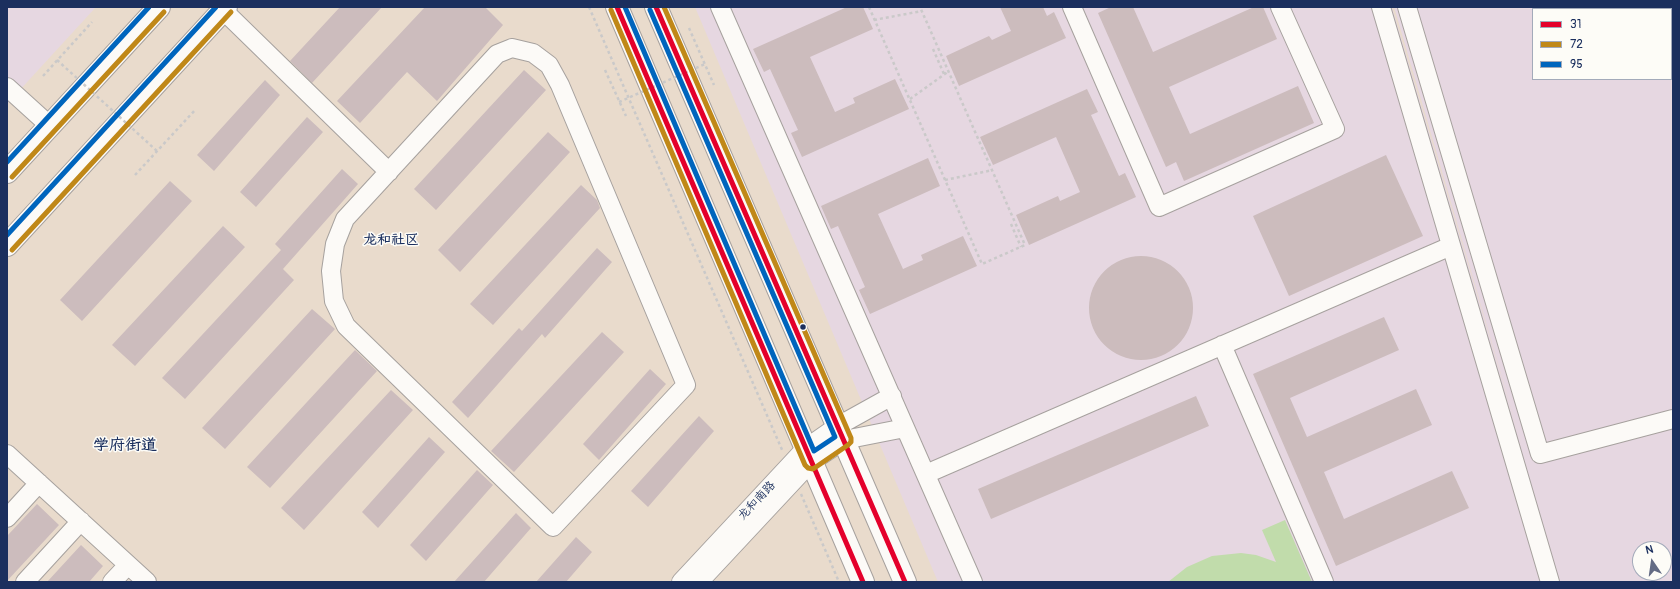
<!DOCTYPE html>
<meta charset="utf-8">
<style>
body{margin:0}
#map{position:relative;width:1680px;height:589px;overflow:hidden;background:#e9dbcc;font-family:Pangolin,sans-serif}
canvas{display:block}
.frame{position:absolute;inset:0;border:8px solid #1b2f5e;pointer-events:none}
.legend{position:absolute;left:1532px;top:8px;width:140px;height:72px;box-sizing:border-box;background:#fdfcf7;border:1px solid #a3aaba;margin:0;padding:5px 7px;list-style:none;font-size:12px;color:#1b2f5e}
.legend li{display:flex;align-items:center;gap:8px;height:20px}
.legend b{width:20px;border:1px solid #a3aaba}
.north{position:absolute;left:1632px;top:541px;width:40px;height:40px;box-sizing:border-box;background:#fdfcf7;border:1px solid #a3aaba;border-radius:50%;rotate:347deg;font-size:11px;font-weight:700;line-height:16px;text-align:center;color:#1b2f5e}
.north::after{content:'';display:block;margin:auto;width:14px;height:18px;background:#636b84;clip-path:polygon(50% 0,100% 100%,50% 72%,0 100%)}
</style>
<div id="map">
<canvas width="1680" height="589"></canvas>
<div class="frame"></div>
<ul class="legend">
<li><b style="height:5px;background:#e4002b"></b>31</li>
<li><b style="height:5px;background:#c08818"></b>72</li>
<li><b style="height:5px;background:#0065bd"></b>95</li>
</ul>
<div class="north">N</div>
</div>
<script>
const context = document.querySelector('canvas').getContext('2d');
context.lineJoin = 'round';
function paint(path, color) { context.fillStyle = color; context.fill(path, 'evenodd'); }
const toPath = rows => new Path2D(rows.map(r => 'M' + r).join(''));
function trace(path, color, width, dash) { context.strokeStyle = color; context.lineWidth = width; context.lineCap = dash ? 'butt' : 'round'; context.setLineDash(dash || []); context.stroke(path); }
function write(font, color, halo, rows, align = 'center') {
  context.font = font + ' Pangolin,"LXGW WenKai TC",sans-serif'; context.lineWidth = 3; context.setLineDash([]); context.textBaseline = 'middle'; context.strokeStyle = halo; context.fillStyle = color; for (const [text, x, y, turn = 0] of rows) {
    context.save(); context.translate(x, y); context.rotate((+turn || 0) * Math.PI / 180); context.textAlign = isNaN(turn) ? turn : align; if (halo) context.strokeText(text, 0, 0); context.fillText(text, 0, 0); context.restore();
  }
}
const built = toPath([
 [7,7,96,7,7,104],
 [695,7,1392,7,1524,453,1394,7,1673,7,1673,582,938,582],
 [1533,9,1671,9,1671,79,1533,79],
 [1640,549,1664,549,1664,573,1640,573]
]);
const green = toPath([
 [1285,520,1312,582,1168,582,1187,567,1212,556,1241,553,1256,555,1276,562,1262,530]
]);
const building = toPath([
 [340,7,382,7,312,83,290,61],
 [425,7,485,7,503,25,437,101,407,72,360,123,337,101],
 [847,7,863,7,873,29,810,57,835,112,855,103,853,98,895,79,909,109,802,157,791,133,798,130,770,69,764,72,753,49],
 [1000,7,1043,7,1047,16,1054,12,1066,38,959,86,946,56,989,36,992,40,1011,31],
 [1111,7,1133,7,1153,52,1254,7,1263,7,1277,39,1169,87,1190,134,1298,86,1314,123,1184,181,1176,162,1166,167,1098,13],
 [524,70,546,90,436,210,414,189],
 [265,80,280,95,214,171,197,155],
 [1087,89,1098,112,1091,115,1119,176,1125,173,1136,197,1029,245,1016,215,1058,196,1060,201,1080,192,1056,137,993,165,980,137],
 [307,117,323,132,256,207,240,192],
 [548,132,570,152,460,272,438,250],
 [1386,155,1423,236,1289,296,1253,216],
 [928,158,940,186,878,214,903,269,923,260,921,255,963,236,977,266,870,314,859,290,865,287,838,226,831,229,821,206],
 [342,169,358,184,283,269,294,280,185,399,162,378,281,250,275,244],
 [170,181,192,201,82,321,60,300],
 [581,185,597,200,600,208,493,325,470,304],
 [223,226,245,247,135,366,112,345],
 [597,248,612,262,545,338,542,334,468,418,452,402,519,328,522,331],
 '1089 308a52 52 0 1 1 104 0a52 52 0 1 1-104 0Z',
 [312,309,335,329,225,449,202,428],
 [1384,317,1399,350,1290,398,1307,437,1416,389,1432,425,1324,472,1344,519,1452,471,1469,508,1336,566,1253,374],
 [602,332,624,352,514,472,491,451],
 [355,350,377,371,270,488,247,467],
 [650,369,666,384,599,460,583,444],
 [391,390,413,410,304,530,281,508],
 [1196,396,1209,426,991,519,978,489],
 [699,416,714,431,648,507,631,491],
 [429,437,445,452,378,528,362,512],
 [477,470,493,485,426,561,410,545],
 [37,504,59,525,7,581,7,536],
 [516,513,531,528,484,582,454,582],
 [576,537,592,552,566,582,536,582],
 [81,545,103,566,89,582,47,582]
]);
const path = toPath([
 [589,7,783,452],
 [869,7,982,264,1025,245,920,7],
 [874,20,922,11],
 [689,28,714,85],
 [933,49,944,74],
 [605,70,626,116],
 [43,76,92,22],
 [910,99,949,71],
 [135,175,196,109],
 [945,180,993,170],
 [1011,224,1021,247],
 [801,494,839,582]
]);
const minor = toPath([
 [720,7,973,582],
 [1072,7,1159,207,1335,129,1280,7],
 [1381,7,1550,582],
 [1407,7,1540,454,1673,419],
 [223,10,389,172],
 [512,48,533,53,549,65,560,85,686,385,553,527,346,326,334,301,331,271,335,244,345,219,497,54,512,48],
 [7,87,50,126],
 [1222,345,1324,582],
 [7,454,147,582],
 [926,474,1451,246],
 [7,518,39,483],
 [25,582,81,521],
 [112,582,128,565],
 [681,582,805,449,838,426,892,396],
 [699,582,811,462,844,440,905,428]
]);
const major = toPath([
 [617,7,863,582],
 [656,7,905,582],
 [7,172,159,7],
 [7,245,226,7]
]);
const pathBridge = toPath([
 [57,60,157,151],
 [619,102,705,64]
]);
const bus1 = toPath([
 [617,7,863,582],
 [656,7,905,582]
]);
const bus2 = toPath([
 [611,10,805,465,808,468,813,469,848,445,851,442,851,438,664,7],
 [12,177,164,12],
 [12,250,231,12]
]);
const bus3 = toPath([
 [625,7,814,451,835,437,650,10],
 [7,162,149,7],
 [7,235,216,7]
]);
const markers = [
 [803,327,3.5,"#1b2f5e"]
];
const streetNames = [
 ["龙和南路",757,501,-47]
];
const quarterNames = [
 ["龙和社区",391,240]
];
const districtNames = [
 ["学府街道",125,446]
];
paint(built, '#e6d7e1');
paint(green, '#c1dcab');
paint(building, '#ccbcbd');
trace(minor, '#a6a19e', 20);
trace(major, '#a6a19e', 24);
trace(path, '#cac9c9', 2.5, [3, 3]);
trace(minor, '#fcfaf7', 18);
trace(major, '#fcfaf7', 22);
trace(pathBridge, '#cac9c9', 2.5, [3, 3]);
trace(bus1, '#e4002b', 5);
trace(bus2, '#c08818', 5);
trace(bus3, '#0065bd', 5);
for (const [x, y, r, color] of markers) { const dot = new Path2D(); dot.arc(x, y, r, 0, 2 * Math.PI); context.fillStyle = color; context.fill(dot); trace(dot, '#fdfcf7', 1.5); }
write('12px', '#1b2f5e', '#fdfcf7', streetNames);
write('bold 14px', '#1b2f5e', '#fdfcf7', quarterNames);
write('bold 16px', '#1b2f5e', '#fdfcf7', districtNames);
</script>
